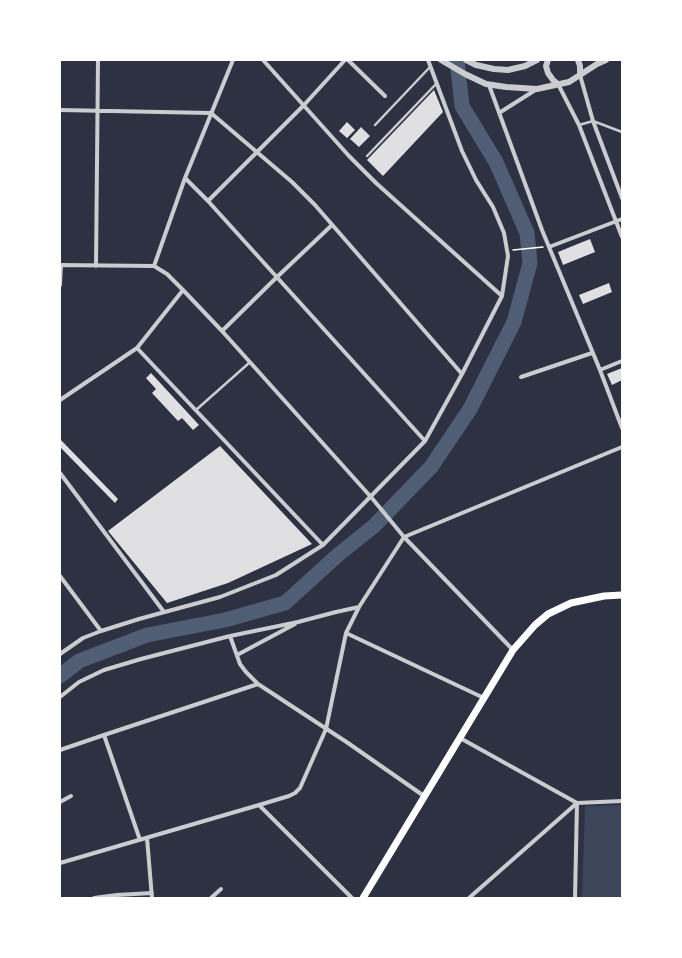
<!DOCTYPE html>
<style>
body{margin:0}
#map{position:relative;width:682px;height:958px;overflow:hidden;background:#2d3142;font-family:Lato,sans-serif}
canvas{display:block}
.frame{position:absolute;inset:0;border:61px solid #fff;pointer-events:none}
</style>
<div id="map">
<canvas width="682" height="958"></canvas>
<div class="frame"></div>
</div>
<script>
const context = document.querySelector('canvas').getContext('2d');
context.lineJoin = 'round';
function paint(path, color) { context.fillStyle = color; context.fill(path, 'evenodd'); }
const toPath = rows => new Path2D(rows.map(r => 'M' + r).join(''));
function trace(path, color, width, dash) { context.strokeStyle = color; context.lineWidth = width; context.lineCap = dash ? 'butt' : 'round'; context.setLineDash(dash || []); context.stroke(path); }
const green = toPath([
 [622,805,622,898,582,898,585,806]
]);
const river = toPath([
 [60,676,79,661,147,635,225,620,285,603,339,554,374,526,431,467,470,409,514,322,530,263,527,233,496,162,462,106,457,60]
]);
const building = toPath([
 [434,90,443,112,383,176,367,160],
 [347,122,355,130,347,138,339,131],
 [361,127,370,136,359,147,350,139],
 [590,239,595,252,563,265,558,252],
 [609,283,612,292,583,304,579,295],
 [622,368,622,380,612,385,607,374],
 [151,373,199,425,193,430,182,418,178,421,152,393,156,389,146,378],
 [60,439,118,499,115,503,60,447],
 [220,446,312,544,228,583,167,603,108,531]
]);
const path = toPath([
 [513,250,543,247]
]);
const service = toPath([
 [375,125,430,67],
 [579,125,593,121,622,132],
 [367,156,436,84],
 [196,410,249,363]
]);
const minor = toPath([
 [263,60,349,156,376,183,502,296],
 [348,60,385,96],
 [580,75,593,121,622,198],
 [558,84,579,125,622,237],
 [489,85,542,230,600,370,622,428],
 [60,110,211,113,292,182,315,205,462,374],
 [499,113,537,89],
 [185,178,208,201,425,441],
 [208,201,304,105,345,60],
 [549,247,622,219],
 [60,265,154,266,167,274,183,290,222,331,371,497,404,537,513,650],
 [96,266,98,60],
 [154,266,185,178,233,60],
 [60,285,61,265],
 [222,331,277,277,332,225],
 [137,348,323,545],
 [600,370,622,361],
 [521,377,592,353],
 [60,400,137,348,183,290],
 [60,473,164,612],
 [404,537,622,447],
 [60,576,101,631],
 [346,633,484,698],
 [230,636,240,664,246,672,258,684],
 [60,654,83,638,101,631,139,619,220,597,276,575,323,545,425,441,462,374,502,296,508,256,504,233,493,207,476,180,462,151,428,60],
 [237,655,295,624],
 [60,697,79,682,104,670,141,659,230,636,298,622,336,612,359,607],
 [104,735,140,840],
 [460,738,577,803],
 [60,750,104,735,258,684,348,743,424,796],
 [60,802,71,796],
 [577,803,622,801],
 [259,805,352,898],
 [147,838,152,898],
 [60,863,259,805,289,796,295,793,300,788,326,729,346,633,359,607,404,537],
 [94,898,117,895,152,893],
 [211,898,221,889],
 [469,898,577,803],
 [575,898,577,803]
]);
const tertiary = toPath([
 [441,60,465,74,486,84,506,87,537,89,569,82,597,64,606,60],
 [466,60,476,65,494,69,508,70,525,66,537,60],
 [548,60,546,66,548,73,553,80,558,84],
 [578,60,580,66,580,75]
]);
const secondary = toPath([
 [363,898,513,650,535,625,548,614,571,603,604,596,622,595]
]);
paint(green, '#3c4559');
trace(river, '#4f5d75', 15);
paint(building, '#e0e0e3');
trace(path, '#fff', 1.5);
trace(service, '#caccd0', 2.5);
trace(minor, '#caccd0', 4);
trace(tertiary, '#caccd0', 6);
trace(secondary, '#fff', 7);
</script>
